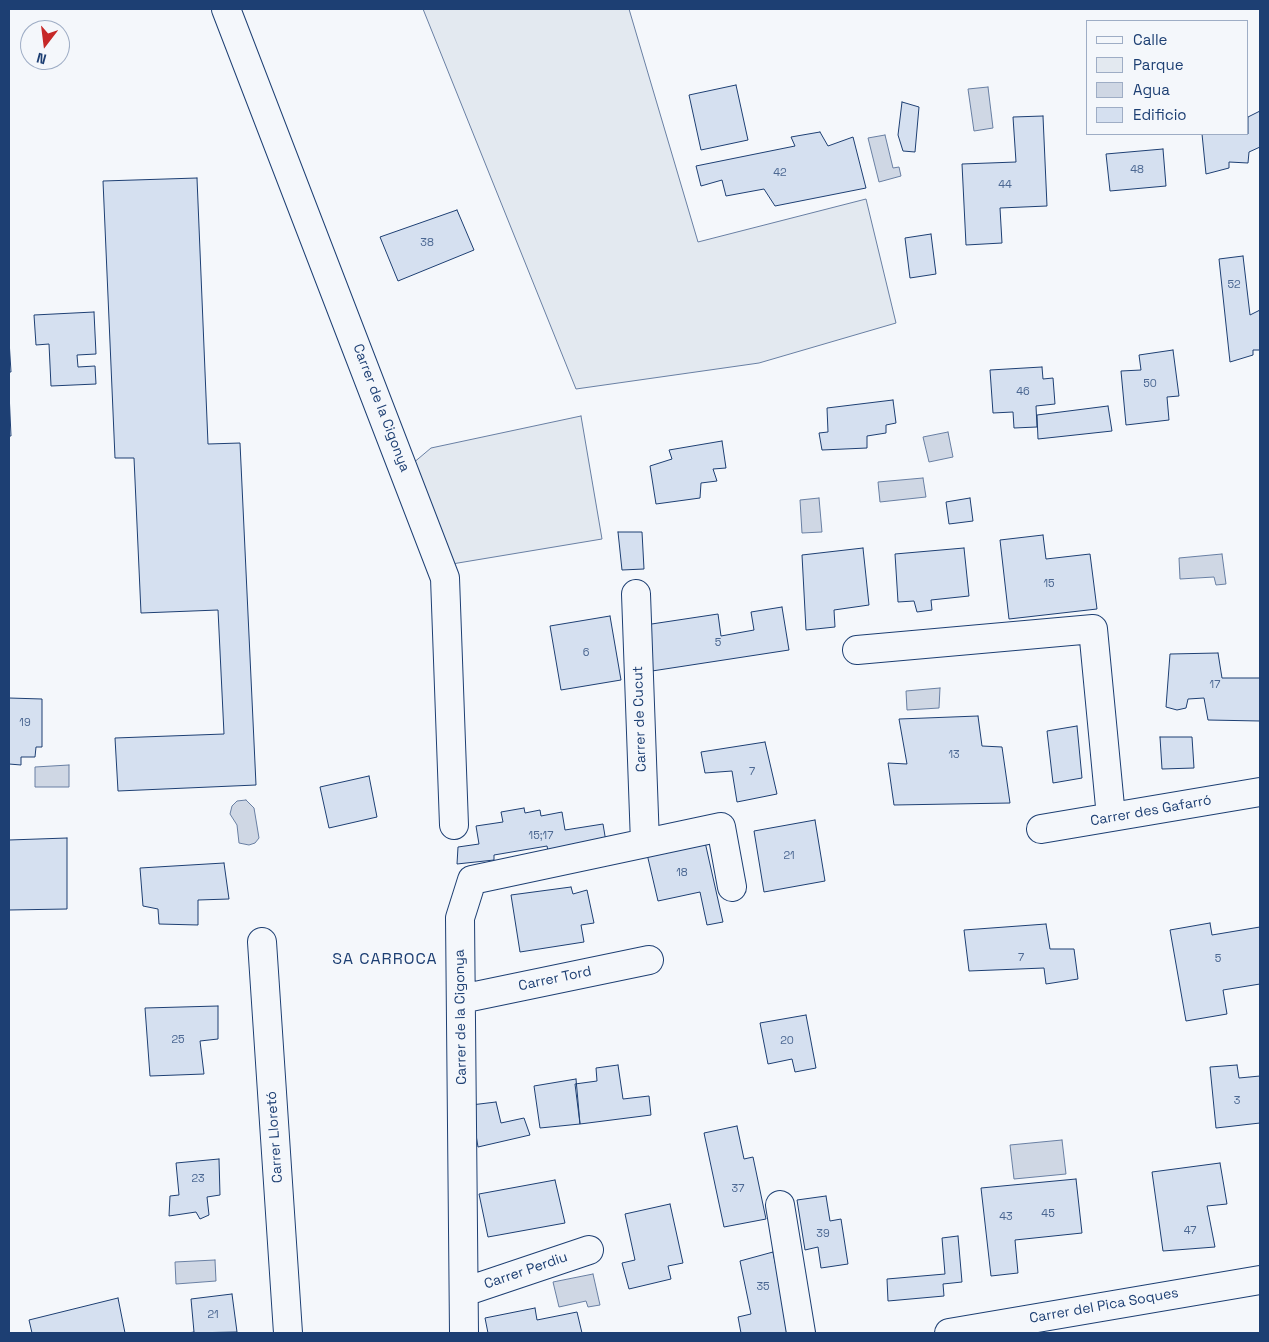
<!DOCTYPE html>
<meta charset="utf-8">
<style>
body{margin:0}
#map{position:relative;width:1269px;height:1342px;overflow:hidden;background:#f4f7fb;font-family:"Space Grotesk",sans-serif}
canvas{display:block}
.frame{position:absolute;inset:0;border:10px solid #1d3f73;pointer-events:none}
.legend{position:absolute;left:1086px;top:20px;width:162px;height:115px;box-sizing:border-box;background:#f4f7fb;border:1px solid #9eadc5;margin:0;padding:6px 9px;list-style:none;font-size:15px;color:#1d3f73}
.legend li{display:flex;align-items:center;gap:10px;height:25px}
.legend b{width:25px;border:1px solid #9eadc5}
.north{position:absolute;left:20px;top:20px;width:50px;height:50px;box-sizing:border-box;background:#f4f7fb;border:1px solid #9eadc5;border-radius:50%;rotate:195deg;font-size:14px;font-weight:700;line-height:20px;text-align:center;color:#1d3f73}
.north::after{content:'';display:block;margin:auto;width:18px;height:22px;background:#c62828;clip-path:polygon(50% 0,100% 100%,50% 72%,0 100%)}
</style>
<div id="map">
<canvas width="1269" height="1342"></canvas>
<div class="frame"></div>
<ul class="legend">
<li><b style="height:6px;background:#f4f7fb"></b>Calle</li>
<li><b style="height:14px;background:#e3e9f0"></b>Parque</li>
<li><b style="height:14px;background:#cfd7e4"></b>Agua</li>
<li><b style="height:14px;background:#d5e0f0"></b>Edificio</li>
</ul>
<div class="north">N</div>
</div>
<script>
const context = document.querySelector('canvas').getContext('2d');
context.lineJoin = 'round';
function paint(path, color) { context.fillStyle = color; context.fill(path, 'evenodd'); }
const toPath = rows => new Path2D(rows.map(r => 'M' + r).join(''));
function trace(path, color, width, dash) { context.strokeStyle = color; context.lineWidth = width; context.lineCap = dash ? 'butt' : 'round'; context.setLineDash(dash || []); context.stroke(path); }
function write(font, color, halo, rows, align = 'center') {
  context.font = font + ' "Space Grotesk",sans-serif'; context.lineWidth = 4; context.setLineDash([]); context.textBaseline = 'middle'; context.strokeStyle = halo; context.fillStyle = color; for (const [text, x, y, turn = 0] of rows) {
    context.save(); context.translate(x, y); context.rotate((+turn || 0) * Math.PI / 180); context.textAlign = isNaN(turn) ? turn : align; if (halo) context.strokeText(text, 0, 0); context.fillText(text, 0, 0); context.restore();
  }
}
const green = toPath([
 [423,9,629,9,698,242,866,199,896,323,759,363,576,389,423,9],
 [581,416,602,539,452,564,412,464,431,448,581,416]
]);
const water = toPath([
 [988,87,993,128,974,131,968,89,988,87],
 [885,135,893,168,899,167,901,176,879,182,868,138,885,135],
 [948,432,953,457,929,462,923,437,948,432],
 [923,478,926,497,880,502,878,482,923,478],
 [819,498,822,532,802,533,800,500,819,498],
 [1222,554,1226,584,1216,585,1214,577,1180,579,1179,558,1222,554],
 [940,688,939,708,907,710,906,691,940,688],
 [69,765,69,787,35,787,35,767,69,765],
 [246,800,254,808,259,838,255,843,249,845,239,843,237,825,230,814,232,806,237,801,246,800],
 [1062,1140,1066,1174,1014,1179,1010,1145,1062,1140],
 [215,1260,216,1281,176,1284,175,1262,215,1260],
 [593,1274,600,1305,588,1307,586,1301,559,1307,553,1282,593,1274]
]);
const building = toPath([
 [736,85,748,140,701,150,689,95,736,85],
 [902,102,919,107,915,152,903,151,898,135,902,102],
 [1260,111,1260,147,1249,152,1248,163,1229,162,1229,168,1206,174,1202,134,1248,134,1248,117,1260,111],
 [1043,116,1047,206,1000,208,1002,243,966,245,962,164,1016,162,1013,117,1043,116],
 [820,132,828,146,853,137,866,188,775,206,764,189,726,196,722,180,701,186,696,166,795,146,791,137,820,132],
 [1163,149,1166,186,1110,191,1106,154,1163,149],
 [197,178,208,444,240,443,256,785,118,791,115,738,224,734,218,610,141,613,134,458,115,458,103,181,197,178],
 [457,210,474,250,398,281,380,237,457,210],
 [931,234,936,274,910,278,905,238,931,234],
 [1243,256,1250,315,1260,310,1260,350,1253,350,1253,355,1230,362,1219,259,1243,256],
 [94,312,96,354,77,355,78,367,95,366,96,384,51,386,49,344,36,345,34,315,94,312],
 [9,340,11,372,9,372,9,340],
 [1173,350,1179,396,1167,397,1169,420,1126,425,1121,371,1141,370,1139,355,1173,350],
 [1042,367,1043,379,1053,378,1055,404,1036,406,1037,427,1014,428,1013,412,993,413,990,370,1042,367],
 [9,392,11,436,9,436,9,392],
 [893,400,896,423,886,425,886,433,867,436,867,448,822,450,819,433,828,432,827,408,893,400],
 [1108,406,1112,431,1038,439,1037,415,1108,406],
 [722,441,726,468,713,469,717,481,701,483,700,498,656,504,650,466,672,459,669,450,722,441],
 [970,498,973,521,949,524,946,502,970,498],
 [618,532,642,532,644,569,622,570,618,532],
 [1043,535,1046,559,1090,554,1097,609,1009,619,1000,540,1043,535],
 [863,548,869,605,834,610,835,627,806,630,802,555,863,548],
 [964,548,969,596,931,600,932,610,917,612,914,601,898,602,895,554,964,548],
 [782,607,789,650,652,671,645,625,718,614,721,636,754,630,751,612,782,607],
 [610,616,621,680,561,690,550,626,610,616],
 [1218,653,1222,678,1260,678,1260,721,1208,720,1204,698,1188,699,1186,708,1177,710,1166,707,1170,654,1218,653],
 [9,698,42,699,42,747,36,747,35,757,21,757,21,765,9,764,9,698],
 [978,716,982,746,1002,747,1010,803,894,805,888,763,907,764,899,719,978,716],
 [1077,726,1082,778,1053,783,1047,731,1077,726],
 [1160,737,1192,737,1194,768,1162,769,1160,737],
 [765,742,777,794,737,802,732,771,705,773,701,752,765,742],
 [369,776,377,817,329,828,320,787,369,776],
 [524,808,525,813,540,810,541,816,562,812,565,830,603,824,606,842,548,851,547,846,494,855,494,860,457,864,458,847,479,844,476,826,503,822,501,812,524,808],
 [815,820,825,881,764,892,754,831,815,820],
 [67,838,67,909,9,910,9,840,67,838],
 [705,842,723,922,707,925,700,892,658,901,647,854,705,842],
 [224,863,229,899,198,900,198,925,159,924,158,909,143,906,140,868,224,863],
 [571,887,573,894,587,890,594,923,581,925,584,942,520,952,511,895,571,887],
 [1210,923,1212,935,1260,927,1260,984,1223,990,1227,1014,1186,1021,1170,930,1210,923],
 [1046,924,1050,949,1074,949,1078,979,1046,984,1044,968,969,971,964,930,1046,924],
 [218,1006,218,1039,200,1041,204,1074,150,1076,145,1008,218,1006],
 [806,1015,816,1068,795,1072,792,1059,768,1064,760,1023,806,1015],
 [618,1065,623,1099,649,1096,651,1115,580,1124,575,1084,597,1081,596,1068,618,1065],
 [1237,1065,1239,1078,1260,1076,1260,1123,1216,1128,1210,1067,1237,1065],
 [576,1079,580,1124,540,1128,534,1086,576,1079],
 [496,1102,501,1123,524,1118,530,1135,478,1147,471,1105,496,1102],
 [737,1126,744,1159,753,1157,766,1219,724,1227,704,1133,737,1126],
 [219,1159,220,1195,207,1197,209,1215,200,1219,196,1212,169,1216,170,1196,179,1195,176,1163,219,1159],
 [1220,1163,1227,1204,1207,1206,1215,1247,1163,1251,1152,1172,1220,1163],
 [1076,1179,1082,1233,1015,1240,1018,1273,991,1276,981,1188,1076,1179],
 [555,1180,565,1223,488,1237,479,1194,555,1180],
 [826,1196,830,1221,841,1219,848,1264,821,1268,818,1247,805,1250,797,1200,826,1196],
 [670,1204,683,1263,668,1266,671,1279,629,1289,622,1263,635,1260,625,1214,670,1204],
 [958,1236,962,1282,943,1284,944,1296,888,1301,887,1279,945,1274,942,1238,958,1236],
 [773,1252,790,1333,741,1333,738,1317,751,1314,740,1261,773,1252],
 [232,1294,237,1332,188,1333,194,1332,191,1299,232,1294],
 [118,1298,125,1333,32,1333,29,1320,118,1298],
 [535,1308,537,1320,577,1312,582,1333,488,1333,485,1318,535,1308]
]);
const minor = toPath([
 [226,9,445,578,454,825],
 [636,594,645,843],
 [857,650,1093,629,1111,817],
 [1041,829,1260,792],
 [262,942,288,1333],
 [461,999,649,960],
 [780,1205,801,1333],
 [464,1292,589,1250],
 [464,1333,460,918,472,880,721,827,732,887],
 [949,1333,1260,1280]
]);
const numberNames = [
 ["48",1137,170],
 ["42",780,173],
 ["44",1005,185],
 ["38",427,243],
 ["52",1234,285],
 ["50",1150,384],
 ["46",1023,392],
 ["15",1049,584],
 ["5",718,643],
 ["6",586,653],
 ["17",1215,685],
 ["19",25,723],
 ["13",954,755],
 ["7",752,772],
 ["15;17",541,836],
 ["21",789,856],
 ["18",682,873],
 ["7",1021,958],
 ["5",1218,959],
 ["25",178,1040],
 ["20",787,1041],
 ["3",1237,1101],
 ["23",198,1179],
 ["37",738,1189],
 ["45",1048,1214],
 ["43",1006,1217],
 ["47",1190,1231],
 ["39",823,1234],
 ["35",763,1287],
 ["21",213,1315]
];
const streetNames = [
 ["Carrer de la Cigonya",381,408,69],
 ["Carrer de Cucut",640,719,-92],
 ["Carrer des Gafarró",1151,811,-10],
 ["Carrer Tord",555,979,-12],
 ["Carrer de la Cigonya",461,1017,-91],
 ["Carrer Lloretó",275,1137,-94],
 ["Carrer Perdiu",526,1271,-19],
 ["Carrer del Pica Soques",1104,1306,-10]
];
const quarterNames = [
 ["SA CARROCA",385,960]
];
paint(green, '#e3e9f0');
trace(green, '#687fa3', 1);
paint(water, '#cfd7e4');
trace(water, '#687fa3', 1);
paint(building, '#d5e0f0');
trace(building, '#1d3f73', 1);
trace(minor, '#1d3f73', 30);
trace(minor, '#f4f7fb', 28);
write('11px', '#4b6792', null, numberNames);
write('14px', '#1d3f73', '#f4f7fb', streetNames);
context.letterSpacing = '1px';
write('16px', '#1d3f73', '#f4f7fb', quarterNames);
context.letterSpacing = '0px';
</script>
